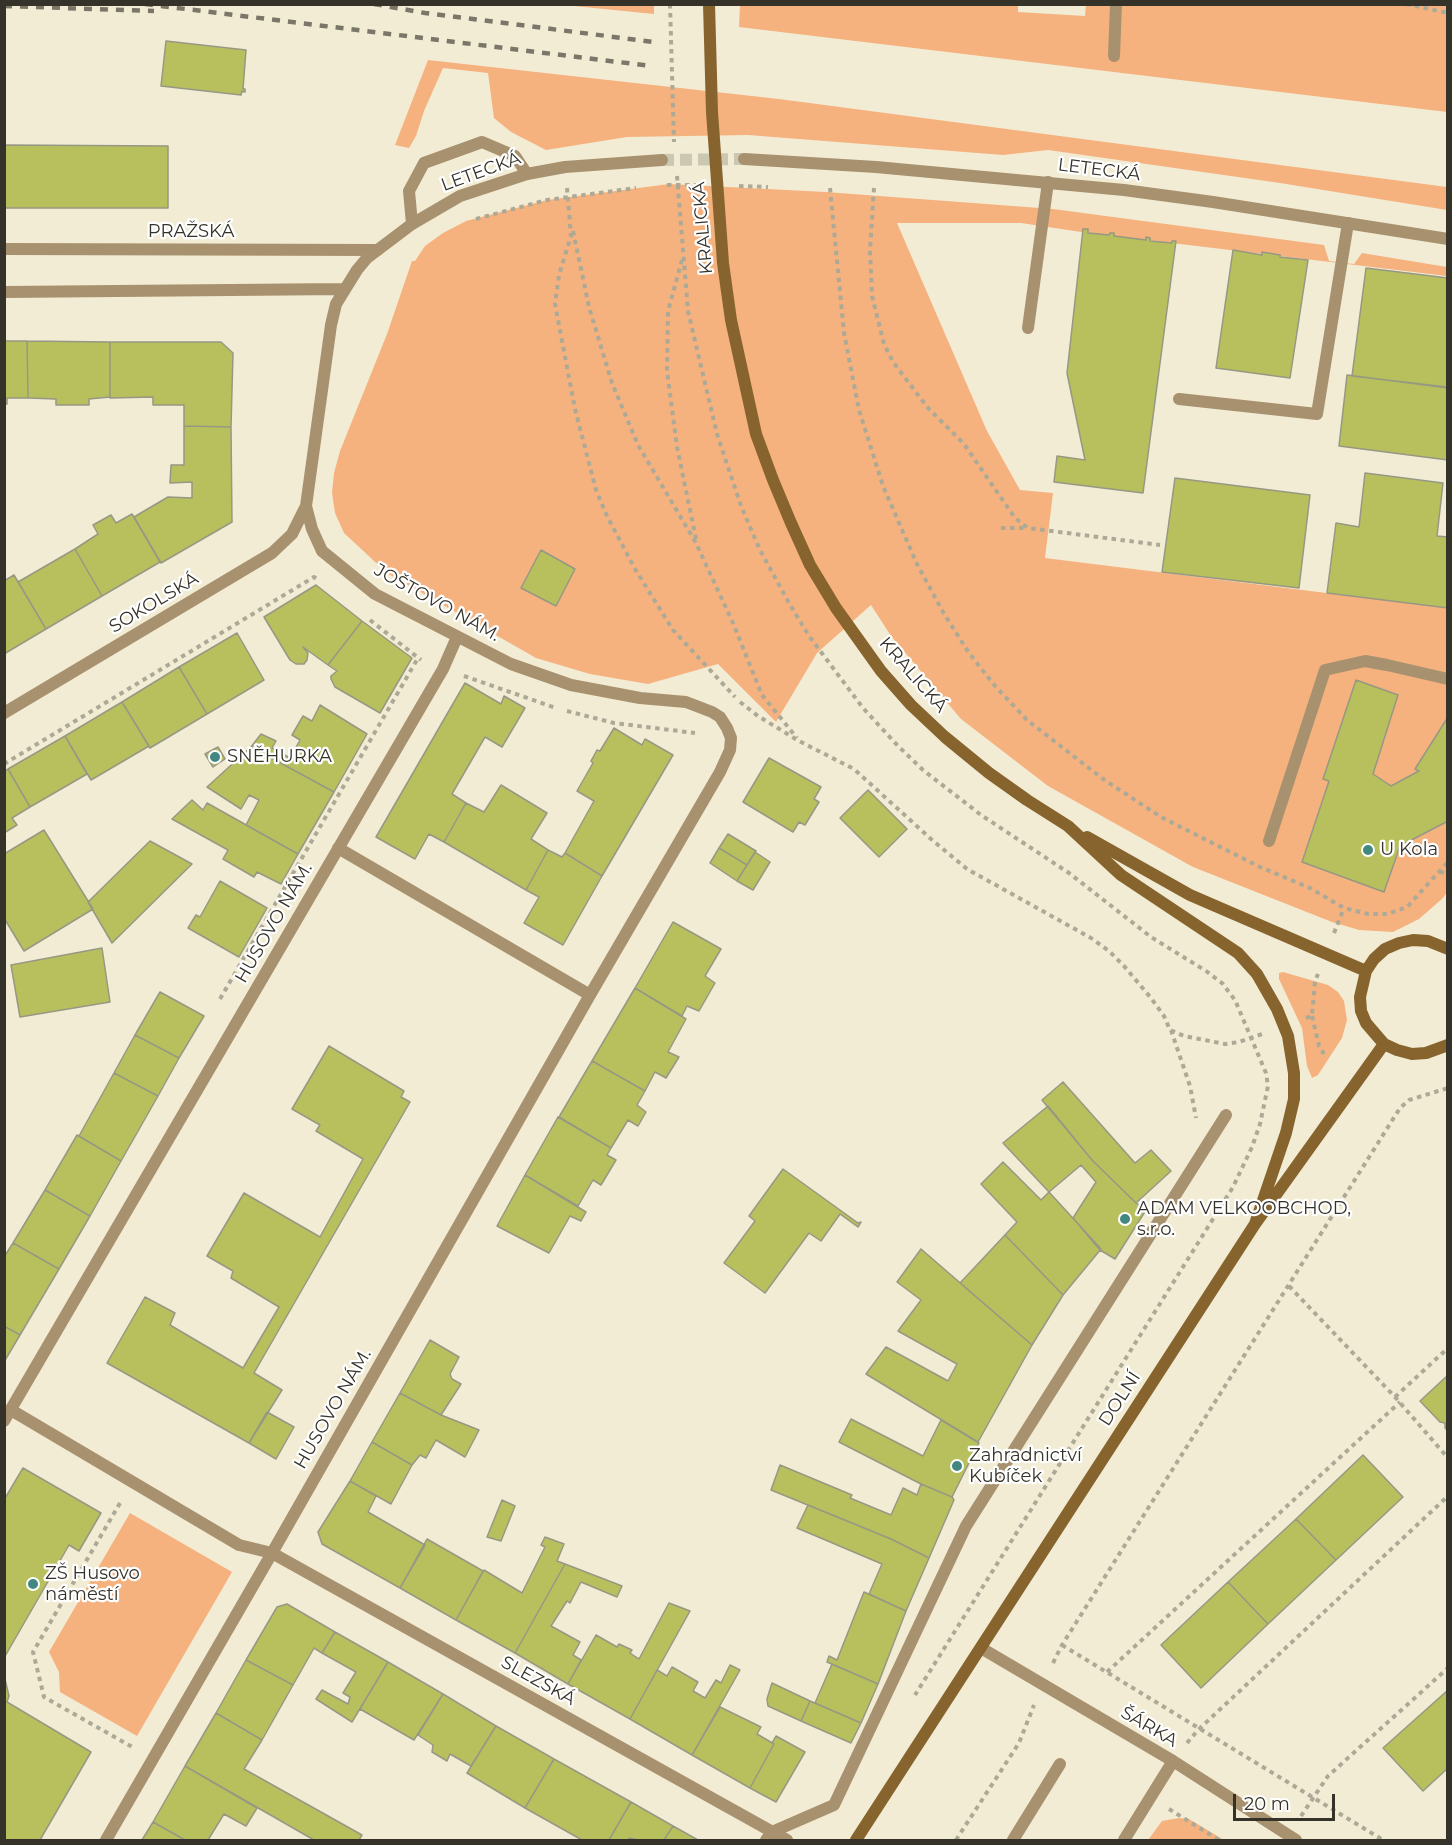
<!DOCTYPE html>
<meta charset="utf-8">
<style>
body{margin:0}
#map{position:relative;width:1452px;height:1845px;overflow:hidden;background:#f2ecd5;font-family:Montserrat,sans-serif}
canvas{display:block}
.frame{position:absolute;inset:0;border:6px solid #343229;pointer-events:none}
.scale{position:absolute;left:1233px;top:1794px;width:102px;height:27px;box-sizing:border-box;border:3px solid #343229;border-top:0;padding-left:8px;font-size:18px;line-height:21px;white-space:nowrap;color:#343229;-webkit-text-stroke:4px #fff;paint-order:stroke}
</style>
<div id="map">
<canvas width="1452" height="1845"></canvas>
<div class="frame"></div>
<div class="scale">20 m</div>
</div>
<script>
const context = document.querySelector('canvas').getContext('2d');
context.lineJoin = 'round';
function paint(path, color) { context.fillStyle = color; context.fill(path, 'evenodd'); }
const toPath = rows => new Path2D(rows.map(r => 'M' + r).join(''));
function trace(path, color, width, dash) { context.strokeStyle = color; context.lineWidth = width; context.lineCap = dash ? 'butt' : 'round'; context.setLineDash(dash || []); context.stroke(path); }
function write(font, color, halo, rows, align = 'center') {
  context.font = font + ' Montserrat,sans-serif'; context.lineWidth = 4.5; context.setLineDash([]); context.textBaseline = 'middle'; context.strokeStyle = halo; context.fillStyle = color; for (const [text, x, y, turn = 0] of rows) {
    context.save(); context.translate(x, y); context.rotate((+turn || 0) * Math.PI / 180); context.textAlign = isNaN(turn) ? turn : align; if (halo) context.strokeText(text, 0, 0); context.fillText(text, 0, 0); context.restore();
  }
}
const green = toPath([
 [740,4,1018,4,1018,12,1085,16,1086,4,1447,5,1447,112,739,27],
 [564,5,654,5,654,14],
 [428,60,779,99,1447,187,1447,210,1280,183,1048,150,1003,155,748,135,627,137,546,150,511,132,494,118,488,73,443,68,424,111,416,136,409,148,395,145],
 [669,184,826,192,1053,209,1324,245,1329,261,1354,264,1362,253,1447,267,1447,276,1088,233,1021,223,897,223,987,431,1020,490,1053,493,1045,558,1447,608,1447,892,1443,898,1419,919,1393,932,1359,930,1332,922,1193,867,1048,786,961,719,891,636,871,605,817,653,776,722,718,664,648,684,590,674,536,658,387,573,344,533,335,513,332,493,334,473,340,451,387,334,412,261,415,261,425,246,443,233,466,221,547,200],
 [1283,972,1328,985,1338,992,1344,1001,1347,1020,1342,1038,1318,1075,1312,1078,1307,1066,1302,1028,1279,979,1279,973],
 [130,1513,232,1572,137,1736,60,1692,59,1672,49,1652],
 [1179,1818,1189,1819,1224,1840,1148,1840,1162,1821]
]);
const building = toPath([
 [166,41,246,50,243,89,245,89,245,92,242,91,241,95,161,86,166,41],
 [4,145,168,146,168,208,4,208,4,145],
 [1083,229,1088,229,1088,233,1109,235,1110,233,1114,233,1114,236,1146,240,1146,237,1150,238,1150,241,1172,243,1172,241,1176,241,1143,493,1054,482,1057,456,1085,460,1067,373,1083,229],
 [1233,250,1262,255,1262,252,1280,255,1280,257,1308,260,1290,378,1216,368,1233,250],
 [1366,268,1448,278,1447,387,1352,376,1366,268],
 [4,341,27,341,28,398,7,398,7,404,4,405,4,341],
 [27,341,110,342,110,397,89,399,89,405,56,405,56,399,28,398,27,341],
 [110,342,221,342,233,353,231,427,184,426,184,405,153,405,153,397,110,398,110,342],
 [1347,375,1448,388,1448,460,1339,446,1347,375],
 [184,426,231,427,232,522,161,563,134,517,168,497,192,498,192,482,170,483,171,465,184,465,184,426],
 [1365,473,1443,483,1437,536,1448,537,1448,608,1327,593,1336,523,1359,527,1365,473],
 [1175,478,1310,495,1299,588,1162,572,1175,478],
 [132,514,160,562,102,596,75,549,98,534,93,525,111,515,116,523,132,514],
 [75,549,102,596,46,629,18,582,75,549],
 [541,550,575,569,556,606,521,588,541,550],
 [14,575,46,629,4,654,4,581,14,575],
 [316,585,362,621,328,665,303,647,308,653,307,660,304,664,296,664,290,660,264,617,316,585],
 [362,621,412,658,380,713,335,687,331,679,331,676,337,671,328,665,362,621],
 [237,633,264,680,207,714,179,667,237,633],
 [179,667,207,714,150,748,122,702,179,667],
 [1356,680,1398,695,1373,774,1391,786,1419,771,1415,769,1448,717,1448,821,1400,846,1384,892,1302,862,1329,781,1323,779,1356,680],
 [465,683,501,704,504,696,525,708,502,747,485,737,452,794,466,803,444,842,429,834,415,859,376,837,465,683],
 [122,702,149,746,91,780,65,736,122,702],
 [320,705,367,734,334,792,251,747,261,734,276,741,272,748,290,758,300,740,292,735,303,716,312,721,320,705],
 [614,728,642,745,645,739,673,755,602,876,565,853,594,801,577,791,593,763,591,761,597,750,600,751,614,728],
 [65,736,87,774,30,807,8,769,65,736],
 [218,747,225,759,213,767,205,754,218,747],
 [251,747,334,792,298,854,246,825,259,800,249,795,241,809,207,787,251,747],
 [769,758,821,787,814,799,819,802,805,825,799,822,793,832,743,802,769,758],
 [8,769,30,807,12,818,17,825,4,833,4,772,8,769],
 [501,785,547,813,531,839,548,850,526,890,444,842,466,803,484,812,501,785],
 [868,790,907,829,879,857,840,818,868,790],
 [192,800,203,810,207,803,298,854,281,884,257,872,254,877,223,859,228,850,172,819,192,800],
 [44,830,93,909,24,951,4,918,4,854,44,830],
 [728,834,756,851,747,865,719,848,728,834],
 [150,841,192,864,112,943,88,902,150,841],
 [719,848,747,865,737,881,710,863,719,848],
 [548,850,562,857,565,853,602,876,563,945,524,923,539,897,526,890,548,850],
 [755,852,770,862,753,890,737,881,755,852],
 [220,881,267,908,239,957,188,928,196,915,200,917,220,881],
 [673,922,721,949,705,976,715,983,699,1011,687,1006,682,1016,635,988,673,922],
 [102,948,110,1002,20,1017,11,965,102,948],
 [635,988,686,1019,668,1052,679,1057,666,1078,655,1072,645,1091,592,1061,635,988],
 [160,992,204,1016,179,1058,135,1035,160,992],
 [135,1035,179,1058,158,1096,114,1073,135,1035],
 [329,1046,404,1091,401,1097,410,1102,254,1373,282,1390,249,1443,107,1363,145,1297,175,1313,170,1325,243,1368,279,1307,231,1278,233,1271,207,1256,244,1193,320,1237,363,1159,316,1131,320,1125,292,1109,329,1046],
 [592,1061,645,1091,637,1105,646,1112,638,1126,628,1120,611,1148,559,1117,592,1061],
 [114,1073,158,1096,121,1161,79,1136,114,1073],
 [1063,1082,1135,1163,1151,1150,1171,1171,1136,1203,1092,1160,1042,1100,1063,1082],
 [1048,1106,1092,1160,1136,1203,1146,1210,1115,1259,1100,1250,1073,1218,1096,1182,1081,1165,1049,1192,1003,1143,1048,1106],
 [558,1117,611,1148,607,1155,616,1160,601,1185,593,1180,578,1206,525,1175,558,1117],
 [77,1135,121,1161,90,1216,45,1190,77,1135],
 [1003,1162,1041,1200,1049,1192,1101,1249,1063,1295,1005,1235,1017,1222,981,1184,1003,1162],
 [783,1169,858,1223,861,1222,858,1227,840,1214,821,1241,809,1233,765,1293,724,1263,755,1221,749,1216,783,1169],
 [525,1175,586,1212,581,1221,570,1216,549,1253,497,1226,525,1175],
 [45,1190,90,1216,59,1269,13,1243,45,1190],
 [1005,1235,1063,1295,1032,1345,960,1283,1005,1235],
 [13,1243,59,1269,20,1335,4,1326,4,1257,13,1243],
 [921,1249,1032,1345,978,1442,866,1374,886,1347,948,1381,957,1364,898,1331,921,1300,897,1282,921,1249],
 [4,1326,20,1335,4,1362,4,1326],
 [430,1340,459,1357,450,1374,452,1379,461,1384,441,1415,400,1393,430,1340],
 [1448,1375,1448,1431,1445,1428,1445,1423,1440,1422,1420,1401,1448,1375],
 [400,1393,441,1415,479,1430,465,1457,436,1440,426,1458,420,1455,412,1465,372,1442,400,1393],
 [267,1412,294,1427,276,1459,249,1443,267,1412],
 [851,1419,923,1456,941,1420,979,1443,952,1497,921,1484,839,1442,851,1419],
 [372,1442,412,1465,391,1504,350,1481,372,1442],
 [1363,1455,1403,1497,1336,1560,1296,1519,1363,1455],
 [780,1465,852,1495,850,1498,891,1515,903,1488,917,1495,921,1484,952,1497,954,1500,929,1558,891,1539,771,1490,780,1465],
 [23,1468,101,1513,79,1551,69,1545,4,1658,4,1500,23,1468],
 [350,1481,376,1496,368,1512,425,1545,400,1588,322,1544,318,1532,350,1481],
 [502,1500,515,1506,501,1541,487,1537,502,1500],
 [808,1505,891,1539,929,1558,906,1611,869,1594,882,1564,797,1528,808,1505],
 [1296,1519,1336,1560,1268,1624,1228,1582,1296,1519],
 [545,1537,564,1544,557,1561,565,1564,515,1653,456,1620,484,1570,522,1593,545,1547,541,1545,545,1537],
 [427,1539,483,1571,456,1620,400,1588,427,1539],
 [565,1564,622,1586,617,1597,581,1582,570,1603,567,1601,551,1626,580,1642,573,1655,581,1660,568,1684,515,1653,565,1564],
 [1228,1582,1268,1624,1201,1688,1161,1645,1228,1582],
 [864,1592,906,1611,878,1684,827,1662,829,1656,837,1660,864,1592],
 [669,1603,690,1611,630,1719,568,1684,596,1635,617,1647,619,1644,632,1650,630,1653,639,1659,669,1603],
 [287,1604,335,1632,322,1653,314,1648,293,1685,246,1660,277,1607,287,1604],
 [335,1632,388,1662,352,1722,316,1699,322,1690,348,1704,350,1697,343,1693,356,1672,322,1653,335,1632],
 [246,1660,293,1685,262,1740,216,1713,246,1660],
 [388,1662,443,1694,414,1740,360,1709,388,1662],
 [832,1664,878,1684,861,1723,815,1703,832,1664],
 [730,1665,740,1670,692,1755,630,1719,657,1670,667,1676,672,1667,698,1682,693,1691,705,1698,716,1680,721,1683,730,1665],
 [4,1675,9,1696,7,1702,91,1752,40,1840,4,1840,4,1675],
 [772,1683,810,1701,801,1721,768,1706,767,1699,772,1683],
 [1448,1690,1448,1768,1423,1791,1383,1748,1448,1690],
 [443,1694,496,1726,471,1766,450,1754,447,1761,432,1752,433,1745,418,1735,443,1694],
 [810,1701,861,1723,851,1743,801,1721,810,1701],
 [720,1707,761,1727,757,1734,774,1744,750,1788,692,1755,720,1707],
 [216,1713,262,1740,244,1769,362,1835,359,1840,314,1840,185,1766,216,1713],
 [496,1726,554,1759,525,1808,467,1773,496,1726],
 [776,1736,805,1752,776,1802,750,1788,774,1744,772,1743,776,1736],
 [554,1759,631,1802,609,1840,582,1840,525,1808,554,1759],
 [185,1766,257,1808,246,1826,224,1814,208,1840,185,1840,153,1822,185,1766],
 [631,1802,673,1826,664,1840,638,1840,629,1838,628,1840,609,1840,631,1802],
 [153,1822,185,1840,142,1840,153,1822],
 [673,1826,698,1840,664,1840,673,1826]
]);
const streetTunnel = toPath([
 [662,160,744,159]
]);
const path = toPath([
 [670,4,674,142],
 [1406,4,1448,13],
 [677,176,688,311,717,434,741,506,760,550,789,603,809,636,863,708,898,746,923,770,981,815,1069,873,1151,937,1206,971,1222,983,1235,1000,1266,1073,1268,1086,1260,1124,1252,1147,1233,1187,915,1695],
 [667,185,696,185],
 [739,186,768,187],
 [567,188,571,236,559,275,555,304,575,409,596,490,607,516,635,569,673,630,735,697],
 [830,188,844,333,859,410,883,486,917,564,943,612,969,653,995,686,1027,720,1103,779,1161,817,1260,867,1310,888,1344,908,1368,914,1387,914,1407,907,1448,862],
 [874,188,870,250,872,296,884,344,893,362,928,408,964,444,1015,518,1028,528,1160,545],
 [476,219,547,200,636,188],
 [573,231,589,307,612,383,638,445,696,543,733,623,762,695,797,738],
 [682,260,668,311,667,371,677,447,696,539],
 [1001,528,1027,528],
 [370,620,421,660],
 [464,676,556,708],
 [740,702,758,716,799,741,854,769,931,839,967,869,1091,938,1109,951,1124,966,1151,998,1164,1016,1170,1030,1184,1036,1225,1044,1239,1042,1262,1034],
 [567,711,614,723,695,733],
 [4,764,314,577,317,579],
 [1440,871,1448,876],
 [1334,933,1344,908],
 [220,999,418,658],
 [1312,1016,1319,1046,1324,1054],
 [1306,1018,1312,1016,1315,981,1318,974],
 [1171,1030,1190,1086,1196,1118],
 [1289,1286,1395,1397,1448,1458],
 [1395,1397,1448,1348],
 [120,1503,33,1652,44,1697,134,1748],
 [1062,1645,1383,1840],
 [1053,1663,1062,1645,1400,1108,1409,1100,1448,1088],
 [1107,1672,1400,1402],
 [1187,1743,1198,1730,1448,1496],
 [1169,1809,1219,1840],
 [1301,1816,1328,1776,1448,1668],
 [956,1840,1019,1743,1034,1705]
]);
const lane = toPath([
 [1114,56,1116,4],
 [412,224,409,191,424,163,482,142,515,156,527,174],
 [1028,328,1048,182],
 [1179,399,1317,414,1348,223],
 [1269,841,1325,670,1365,661,1387,665,1448,679],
 [766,1840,772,1832,834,1805,966,1526,1226,1115],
 [1013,1840,1060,1764]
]);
const street = toPath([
 [744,159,876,167,1124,190,1213,202,1448,239],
 [4,249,378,250],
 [4,292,344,289],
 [4,713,272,553,292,534,306,506],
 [338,848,590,995],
 [11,1410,239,1545,272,1553,787,1840],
 [4,1421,443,669,457,637],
 [981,1648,1173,1761,1296,1840],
 [106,1840,272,1553,590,995,720,772,730,750,731,738,727,728,720,717,712,712,686,702,640,698,571,685,511,664,375,594,322,551,312,529,306,506,331,325,336,304,357,270,367,258,412,224,460,196,527,174,565,167,662,160],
 [1124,1840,1173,1761]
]);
const secondary = toPath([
 [709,4,712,112,723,263,731,320,756,434,773,480,791,523,810,565,836,608,881,671,911,705,945,737,989,773,1027,800,1068,826,1121,875,1238,953,1257,974,1277,1009,1288,1036,1294,1073,1294,1099,1286,1133,1255,1224],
 [1087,837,1190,895,1366,971],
 [1448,949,1428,941,1413,940,1399,943,1385,949,1374,959,1366,971,1360,997,1361,1011,1366,1023,1384,1044,1397,1050,1412,1054,1426,1053,1448,1045],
 [856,1840,1255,1224,1384,1044]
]);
const rail = toPath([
 [145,4,651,66],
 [374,4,425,13,654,42],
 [4,6,154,11]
]);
const markers = [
 [215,757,6,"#428881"],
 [1368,850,6,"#428881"],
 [1125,1219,6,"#428881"],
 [957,1466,6,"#428881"],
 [33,1584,6,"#428881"]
];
const streetNames = [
 ["LETECKÁ",1099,170,7],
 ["LETECKÁ",481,172,-20],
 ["KRALICKÁ",703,228,-95],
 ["PRAŽSKÁ",191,232],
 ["SOKOLSKÁ",154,603,-31],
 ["JOŠTOVO NÁM.",437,603,29],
 ["KRALICKÁ",913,675,49],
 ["HUSOVO NÁM.",274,923,-60],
 ["DOLNÍ",1120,1399,-57],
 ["HUSOVO NÁM.",333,1409,-60],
 ["SLEZSKÁ",538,1681,29],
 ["ŠÁRKA",1149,1727,30]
];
const poiNames = [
 ["SNĚHURKA",227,757],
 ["U Kola",1380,850],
 ["ADAM VELKOOBCHOD,",1137,1209],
 ["s.r.o.",1137,1230],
 ["Zahradnictví",969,1456],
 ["Kubíček",969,1477],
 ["ZŠ Husovo",45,1574],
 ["náměstí",45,1595]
];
paint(green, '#f5b27f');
paint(building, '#b8c05d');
trace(building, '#969883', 1.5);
trace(streetTunnel, '#ccc7b3', 12, [12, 6]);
trace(path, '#ada997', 4, [4.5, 4.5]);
trace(lane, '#a8916e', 12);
trace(street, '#a8916e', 12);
trace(secondary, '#87642e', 12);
trace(rail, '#7a7769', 4.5, [8, 8]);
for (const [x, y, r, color] of markers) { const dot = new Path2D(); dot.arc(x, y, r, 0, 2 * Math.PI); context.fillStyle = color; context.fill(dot); trace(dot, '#fff', 2); }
write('18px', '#343229', '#fff', streetNames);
write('18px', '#343229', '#fff', poiNames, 'left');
</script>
